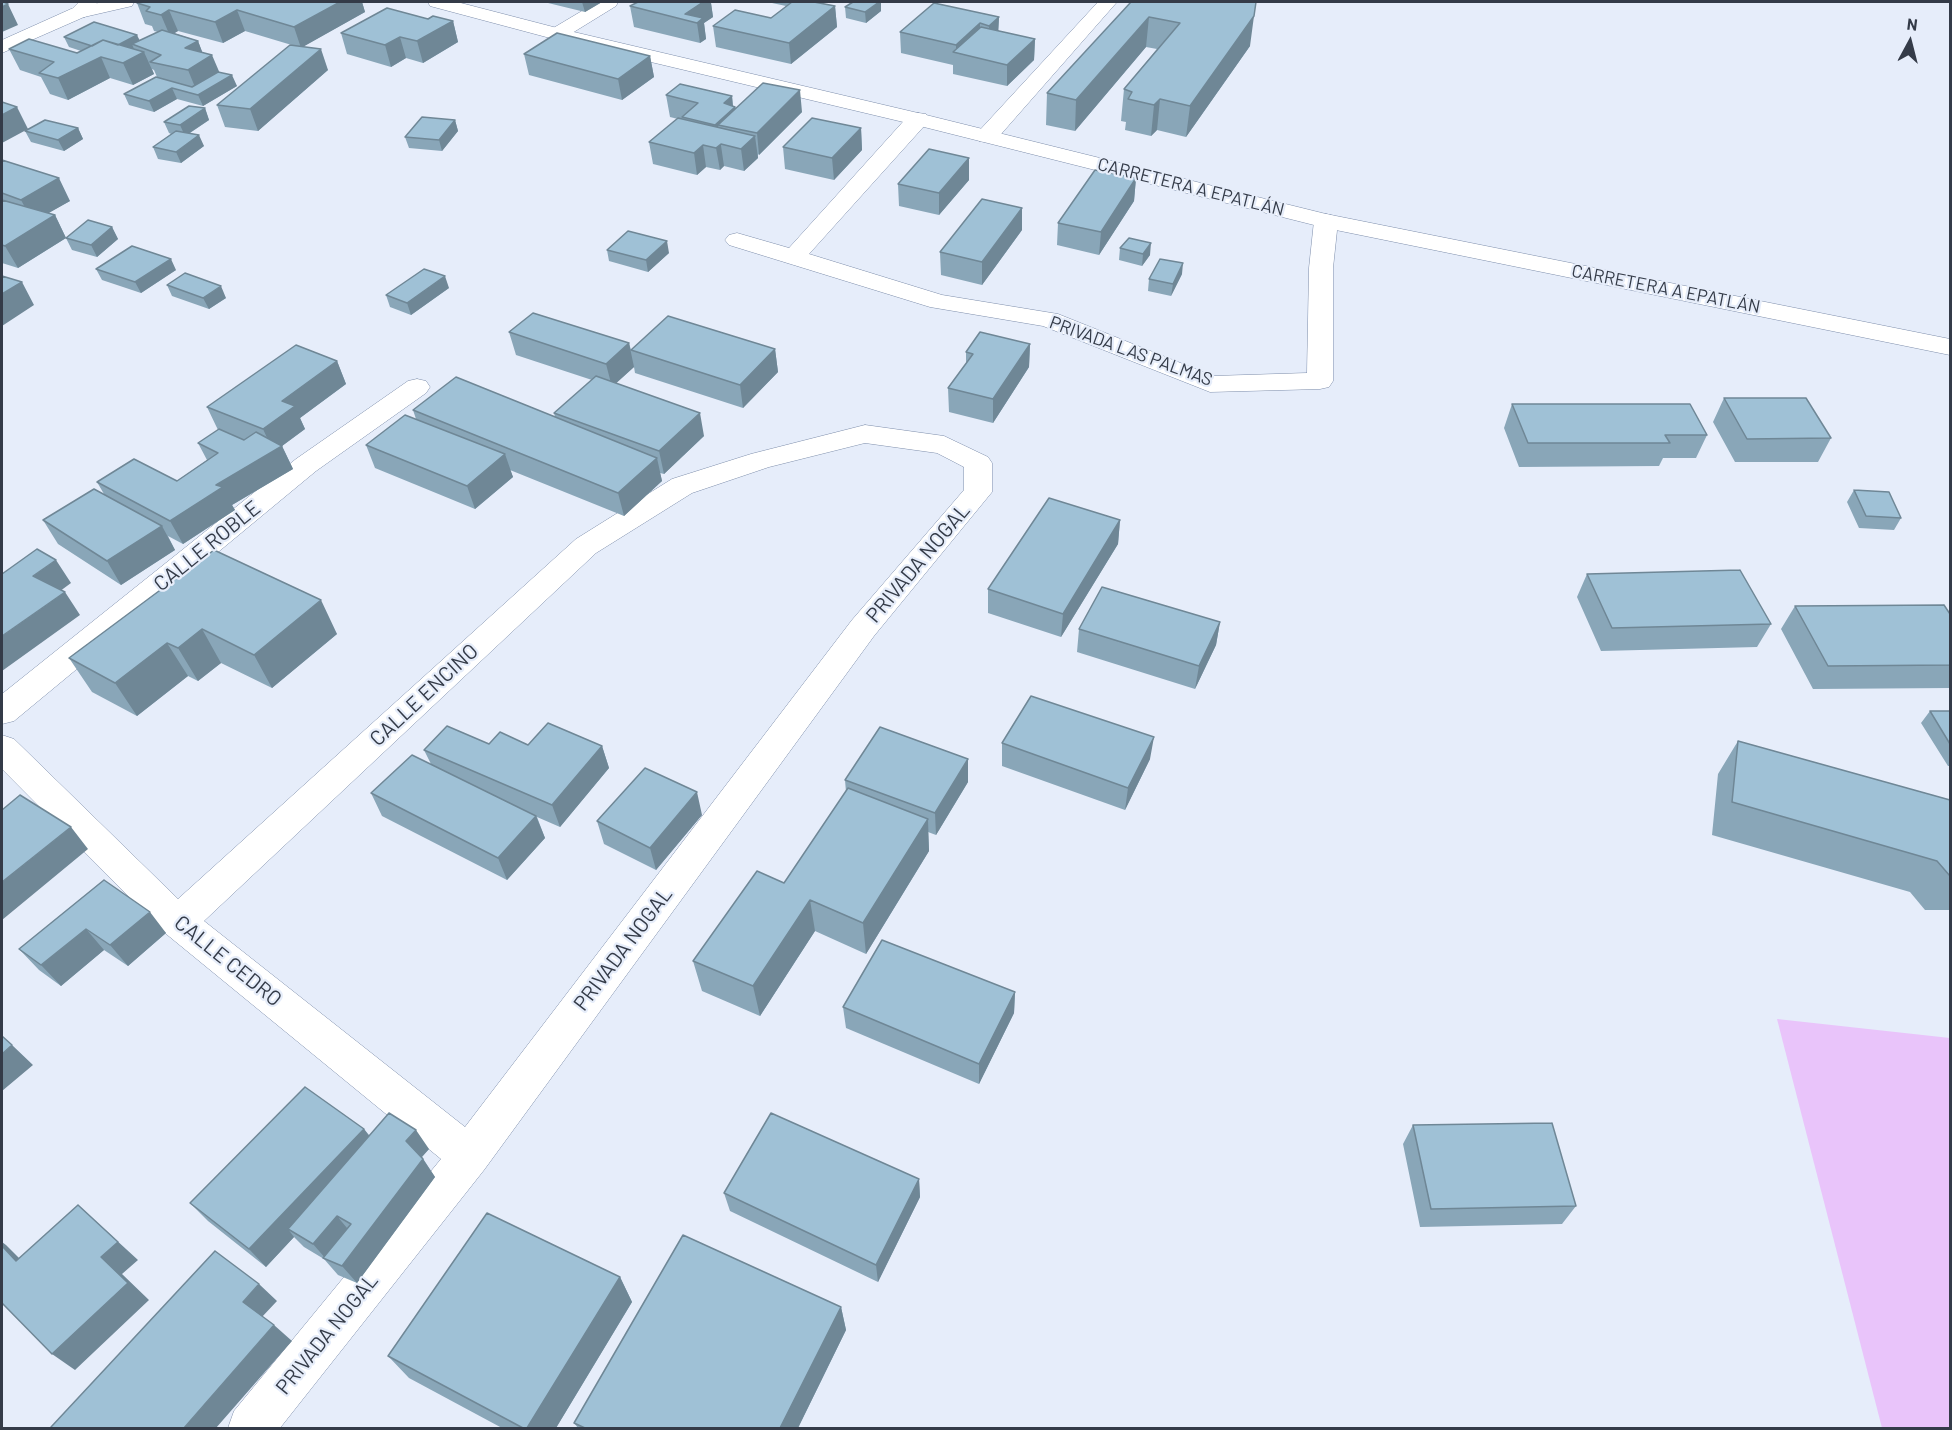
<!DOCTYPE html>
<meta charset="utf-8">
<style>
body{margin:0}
#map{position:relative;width:1952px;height:1430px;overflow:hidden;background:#e6edfa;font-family:Barlow,sans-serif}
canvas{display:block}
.frame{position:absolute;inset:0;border:3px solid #343b48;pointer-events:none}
.north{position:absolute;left:1880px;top:12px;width:60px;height:60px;-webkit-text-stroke:4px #e6edfa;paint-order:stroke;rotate:7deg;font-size:16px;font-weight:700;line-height:24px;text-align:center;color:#343b48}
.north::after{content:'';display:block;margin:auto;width:21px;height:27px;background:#343b48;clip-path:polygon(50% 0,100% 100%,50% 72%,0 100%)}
</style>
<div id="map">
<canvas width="1952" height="1430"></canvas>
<div class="frame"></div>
<div class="north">N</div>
</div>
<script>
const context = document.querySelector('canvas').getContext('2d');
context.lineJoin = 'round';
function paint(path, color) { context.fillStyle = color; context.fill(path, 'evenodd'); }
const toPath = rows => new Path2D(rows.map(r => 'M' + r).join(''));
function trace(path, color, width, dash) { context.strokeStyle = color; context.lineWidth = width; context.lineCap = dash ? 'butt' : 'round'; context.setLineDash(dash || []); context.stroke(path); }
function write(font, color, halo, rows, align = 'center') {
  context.font = font + ' Barlow,sans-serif'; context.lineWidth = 4.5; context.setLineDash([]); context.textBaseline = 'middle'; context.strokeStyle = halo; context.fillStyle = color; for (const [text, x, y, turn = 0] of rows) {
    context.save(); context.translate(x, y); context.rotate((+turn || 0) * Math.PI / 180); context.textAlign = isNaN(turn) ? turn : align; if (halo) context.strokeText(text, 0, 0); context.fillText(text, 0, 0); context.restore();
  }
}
const green = toPath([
 [1777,1019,1950,1038,1950,1428,1882,1428]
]);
const minor = toPath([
 [597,2,618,2,616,6,564,38,550,38,547,34,550,30,597,2],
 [1098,2,1117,2,995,141,987,142,979,141,976,136,979,131,1098,2],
 [918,113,926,114,929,119,926,124,809,254,942,295,1058,314,1213,376,1307,373,1309,268,1314,221,1318,216,1326,214,1334,216,1338,221,1333,268,1333,381,1329,387,1320,389,1210,392,1043,326,930,307,729,245,725,240,729,235,737,233,789,248,910,114,918,113],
 [417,379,426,381,430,387,426,393,316,471,14,721,2,724,2,694,296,459,408,381,417,379],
 [865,425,944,436,988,457,992,463,992,492,874,636,484,1170,280,1428,228,1428,234,1411,441,1159,165,933,2,769,2,735,14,739,178,899,576,539,672,479,751,454,865,425],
 [865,443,937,453,964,467,964,490,852,620,465,1127,204,921,596,553,692,493,769,467,865,443]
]);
const tertiary = toPath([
 [79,2,98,2,85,17,71,17,68,13,79,2]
]);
const secondary = toPath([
 [103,2,134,2,132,6,84,17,2,53,2,40,71,9,103,2],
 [428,2,457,2,561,29,918,113,1326,214,1950,339,1950,355,1326,228,916,125,550,38,430,6,428,2]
]);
const wall = toPath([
 [140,2,362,2,365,12,302,47,328,70,258,131,225,127,217,105,295,46,245,31,223,43,178,31,174,33,198,41,202,52,219,72,237,86,203,106,177,99,154,112,129,105,124,94,157,77,154,70,152,69,154,74,133,85,110,78,68,100,50,94,41,77,20,70,9,49,77,53,81,51,69,47,64,37,140,41,158,32,154,31,152,26,145,24,137,3],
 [548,2,602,2,585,12,548,3],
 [638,2,713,2,711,3,713,17,704,23,706,39,700,43,634,27,630,6],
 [772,2,817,2,835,6,837,27,791,64,716,47,713,26,771,18,786,6,772,3],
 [853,2,881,2,881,11,866,23,846,18,845,7],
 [1131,2,1250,46,1186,137,1157,130,1151,136,1125,130,1126,122,1121,121,1124,89,1157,49,1146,47,1075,131,1046,125,1047,93],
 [999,17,998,31,1035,39,1034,60,1007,86,953,74,953,65,901,53,900,32],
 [428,19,453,21,458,42,423,63,406,58,391,67,347,54,341,33],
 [524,54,650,56,654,77,622,100,529,75],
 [666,95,732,96,733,106,735,109,802,112,759,155,758,154,758,158,744,171,724,166,720,170,706,167,697,175,653,164,649,142,678,119,670,117],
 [205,108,209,120,190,133,204,146,181,163,158,159,153,147,171,134,169,133,164,122],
 [455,120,458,131,442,151,409,148,405,137],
 [78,128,83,139,64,151,31,142,25,131],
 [861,128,862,150,834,180,785,169,783,147],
 [969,158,969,180,939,215,899,206,898,184],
 [2,160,70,201,48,213,55,215,66,238,112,227,118,239,97,257,72,250,66,238,18,268,2,263],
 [1136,178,1134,201,1099,255,1057,245,1058,223],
 [1022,230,982,285,941,275,940,252],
 [1120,248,1150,255,1142,266,1119,260],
 [607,250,669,253,648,272,609,261],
 [96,269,176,270,141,293,102,280],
 [1182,274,1171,296,1148,291,1149,279],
 [167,285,226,298,209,309,172,296],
 [449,288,411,315,390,307,386,295],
 [509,332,629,343,631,350,775,349,778,372,743,408,635,373,634,367,616,383,704,436,664,474,660,473,662,481,624,516,510,470,513,477,475,509,375,468,366,445,416,419,413,410,555,417,554,413,592,380,516,355],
 [1030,344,1029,367,993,423,949,412,948,388,966,364,966,352],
 [337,361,346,384,300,418,305,429,282,446,293,469,232,505,235,510,183,544,168,536,175,550,121,585,58,544,43,520,104,494,97,482,177,481,207,460,198,443,218,430,207,407],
 [1724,398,1831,438,1818,462,1735,462,1713,422],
 [1512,404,1707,435,1696,458,1663,458,1659,466,1519,467,1504,428],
 [1854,490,1901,518,1894,530,1859,528,1847,502],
 [1120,520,1118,544,1061,637,988,613,988,589],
 [214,550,337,634,272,688,221,663,198,681,188,676,137,716,92,692,69,658],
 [1587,574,1771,624,1757,647,1601,651,1577,597],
 [1795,606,1950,614,1950,688,1813,689,1781,629],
 [1220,622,1216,645,1195,689,1077,652,1079,629],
 [1930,711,1950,711,1950,766,1948,766,1921,723],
 [1738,741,1950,800,1950,910,1925,910,1910,892,1712,835,1718,774],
 [1002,743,1150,759,1125,810,1002,766],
 [489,744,602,746,609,768,560,827,537,817,545,838,507,880,382,816,371,793,431,764,424,750],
 [845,780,968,782,936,835,928,832,929,851,866,954,815,931,760,1016,702,991,693,961,784,883,846,792],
 [702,815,656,870,604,844,597,821],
 [104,880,166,933,128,966,104,950,61,986,39,970,19,949],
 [1015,992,1014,1013,979,1084,846,1028,843,1007],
 [1413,1125,1576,1206,1562,1224,1420,1227,1403,1144],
 [364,1129,369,1135,429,1149,422,1157,435,1177,357,1283,338,1275,324,1259,304,1247,294,1237,266,1267,208,1221,190,1203],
 [919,1179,920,1197,878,1282,730,1211,724,1193],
 [620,1277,632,1302,556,1428,502,1428,409,1378,388,1356],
 [841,1307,846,1330,798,1428,578,1428,574,1423]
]);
const shadedWall = toPath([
 [340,2,362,2,365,12,301,48,294,27],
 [582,2,602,2,585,12],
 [694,2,713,2,711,3,713,17,704,23,706,39,700,43,697,23,685,14],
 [879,2,881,2,881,11,866,23,865,12],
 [8,4,18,25,2,32,2,7],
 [835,6,837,27,791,64,789,43],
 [169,10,178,31,170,36,161,15],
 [237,10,245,31,223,43,215,22],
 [1254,16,1250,46,1186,137,1190,106],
 [999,17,998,38,989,47,989,26],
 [1149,17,1146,47,1075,131,1076,100],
 [453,21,458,42,423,63,417,41],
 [980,23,980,44,956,53,956,45],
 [137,35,142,45,132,44,134,49,107,51],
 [400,37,406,58,391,67,385,45],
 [1035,39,1034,60,1007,86,1007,65],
 [198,41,205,59,212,55,221,76,197,92,188,70,185,48],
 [321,49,328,70,258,131,250,109],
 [144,52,154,74,133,85,123,63],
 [650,56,654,77,622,100,618,79],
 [101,57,110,78,68,100,58,78],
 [232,75,237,86,203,106,198,95],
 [172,88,177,99,154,112,149,101],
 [800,90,802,112,759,155,757,133],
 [732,96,733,108,735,107,738,129,718,125,724,166,720,170,716,148,718,147,715,125,724,103],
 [1160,99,1157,130,1151,136,1154,105],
 [17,107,28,129,2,143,2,115],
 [205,108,209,120,185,136,180,125],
 [455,120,458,131,442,151,439,140],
 [78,128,83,139,64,151,58,140],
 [861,128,862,150,834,180,832,158],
 [199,135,204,146,181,163,176,152],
 [755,136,758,158,744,171,741,149],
 [703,145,706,167,697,175,694,153],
 [969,158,969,180,939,215,939,193],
 [59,178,70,201,33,222,21,200],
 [1136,178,1134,201,1099,255,1101,232],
 [1022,208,1022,230,982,285,982,262],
 [55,215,66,238,18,268,5,246],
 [112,227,118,239,97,257,91,245],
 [667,241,669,253,648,272,646,260],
 [1151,243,1150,255,1142,266,1143,254],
 [171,259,176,270,141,293,135,282],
 [1183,263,1182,274,1171,296,1173,284],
 [445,276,449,288,411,315,407,303],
 [22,282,34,305,2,326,2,294],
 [221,286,226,298,209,309,203,298],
 [629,343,634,367,612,387,606,364],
 [1030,344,1029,367,993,423,993,399],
 [775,349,778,372,743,408,740,385],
 [337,361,346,384,300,418,305,429,282,446,293,469,232,505,235,510,183,544,170,521,216,485,273,451,263,429,282,401],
 [700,413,704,436,664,474,659,451],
 [505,454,513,477,475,509,467,486],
 [657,458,662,481,624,516,618,493],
 [1120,520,1118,544,1061,637,1063,614],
 [162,526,175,550,121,585,107,561],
 [56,560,71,583,48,600,33,576],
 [65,592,80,615,2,671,2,636],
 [321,600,337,634,272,688,254,655],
 [1220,622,1216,645,1195,689,1199,666],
 [202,629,221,663,198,681,178,648],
 [167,643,188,676,137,716,115,683],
 [1154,737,1150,759,1125,810,1128,788],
 [602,746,609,768,560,827,552,805],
 [968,759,968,782,936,835,935,813],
 [697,792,702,815,656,870,650,848],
 [536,816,545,838,507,880,498,858],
 [928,819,929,851,866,954,863,923],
 [71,827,88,849,2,920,2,882],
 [810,900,815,931,760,1016,753,986],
 [150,912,166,933,128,966,110,945],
 [86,929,104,950,61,986,41,965],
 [1015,992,1014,1013,979,1084,979,1064],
 [12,1045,33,1065,2,1091,2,1054],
 [364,1129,378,1148,288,1229,294,1237,266,1267,249,1249],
 [416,1130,429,1149,419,1160,406,1141],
 [423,1159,435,1177,357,1283,342,1266],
 [919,1179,920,1197,878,1282,876,1265],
 [78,1205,138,1260,122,1274,149,1300,75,1370,52,1354,101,1257],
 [337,1216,352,1234,326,1259,313,1244],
 [2,1242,6,1245,39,1278,16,1261,2,1246],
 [620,1277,632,1302,556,1428,527,1428],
 [259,1284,277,1301,261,1318,243,1302],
 [841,1307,846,1330,798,1428,780,1428],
 [274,1325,292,1341,216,1428,184,1428]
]);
const building = toPath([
 [2,2,4,2,8,4,2,7,2,2],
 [140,2,340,2,294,27,237,10,215,22,169,10,161,15,146,11,150,7,137,3,140,2],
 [638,2,703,2,685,14,703,18,697,23,630,6,638,2],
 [792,2,814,2,835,6,789,43,713,26,735,10,771,18,792,2],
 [853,2,879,2,865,12,845,7,853,2],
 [1131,2,1256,2,1254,16,1190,106,1160,99,1154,105,1128,99,1132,92,1124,89,1180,23,1149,17,1076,100,1047,93,1131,2],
 [934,3,999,17,989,26,980,23,956,45,900,32,934,3],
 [387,8,428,19,433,16,453,21,417,41,400,37,385,45,341,33,387,8],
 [94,22,137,35,118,45,103,40,92,46,64,37,94,22],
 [981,27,1035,39,1007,65,953,52,981,27],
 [162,30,198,41,185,48,212,55,188,70,150,62,161,55,132,44,162,30],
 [557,33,650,56,618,79,524,54,557,33],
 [29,39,77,53,103,40,144,52,123,63,101,57,58,78,39,73,54,62,9,49,29,39],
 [290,45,321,49,250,109,217,105,290,45],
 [218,72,232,75,198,95,172,88,149,101,124,94,156,77,192,87,218,72],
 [763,83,800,90,757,133,718,125,763,83],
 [680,84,732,96,724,103,735,107,715,125,682,117,698,103,666,95,680,84],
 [2,102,17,107,2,115,2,102],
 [189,106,205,108,180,125,164,122,189,106],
 [422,117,455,120,439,140,405,137,422,117],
 [678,118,755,136,741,149,721,144,716,148,703,145,694,153,649,142,678,118],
 [812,118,861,128,832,158,783,147,812,118],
 [45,120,78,128,58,140,25,131,45,120],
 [176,131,199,135,176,152,153,147,176,131],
 [929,149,969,158,939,193,898,184,929,149],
 [2,160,59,178,21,200,2,193,2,160],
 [1095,170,1136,178,1101,232,1058,223,1095,170],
 [982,199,1022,208,982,262,940,252,982,199],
 [2,200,55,215,5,246,2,245,2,200],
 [88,220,112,227,91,245,66,238,88,220],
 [628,231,667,241,646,260,607,250,628,231],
 [1129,238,1151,243,1143,254,1120,248,1129,238],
 [132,246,171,259,135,282,96,269,132,246],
 [1160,259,1183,263,1173,284,1149,279,1160,259],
 [424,269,445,276,407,303,386,295,424,269],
 [185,273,221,286,203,298,167,285,185,273],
 [2,276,22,282,2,294,2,276],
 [533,313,629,343,606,364,509,332,533,313],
 [668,316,775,349,740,385,631,350,668,316],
 [980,332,1030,344,993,399,948,388,973,354,966,352,980,332],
 [296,345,337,361,282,401,295,406,263,429,207,407,296,345],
 [596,376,700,413,659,451,554,413,596,376],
 [456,377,657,458,618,493,413,410,456,377],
 [1724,398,1806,398,1831,438,1747,439,1724,398],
 [1512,404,1690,404,1707,435,1665,435,1670,443,1528,443,1512,404],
 [405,415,505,454,467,486,366,445,405,415],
 [219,429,244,440,256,432,282,446,216,485,223,487,170,521,97,482,134,459,177,481,218,453,198,443,219,429],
 [94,489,162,526,107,561,43,520,94,489],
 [1854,490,1889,492,1901,518,1866,516,1854,490],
 [1049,498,1120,520,1063,614,988,589,1049,498],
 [37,549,56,560,33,576,65,592,2,636,2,574,37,549],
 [214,550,321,600,254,655,202,629,178,648,167,643,115,683,69,658,214,550],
 [1740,570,1771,624,1612,628,1587,574,1740,570],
 [1102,587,1220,622,1199,666,1079,629,1102,587],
 [1944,605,1950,614,1950,665,1828,666,1795,606,1944,605],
 [1031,696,1154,737,1128,788,1002,743,1031,696],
 [1930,711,1950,711,1950,744,1930,711],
 [548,723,602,746,552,805,424,750,447,726,489,744,500,732,528,745,548,723],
 [880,727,968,759,935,813,845,780,880,727],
 [1738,741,1950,800,1950,876,1937,861,1732,802,1738,741],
 [412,755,536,816,498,858,371,793,412,755],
 [645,768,697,792,650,848,597,821,645,768],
 [848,788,928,819,863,923,810,900,753,986,693,961,757,871,784,883,848,788],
 [20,795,71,827,2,882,2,810,20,795],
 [104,880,150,912,110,945,86,929,41,965,19,949,104,880],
 [882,940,1015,992,979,1064,843,1007,882,940],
 [2,1036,12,1045,2,1054,2,1036],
 [305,1087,364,1129,249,1249,190,1203,305,1087],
 [389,1113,416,1130,406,1141,423,1159,342,1266,323,1258,351,1224,337,1216,313,1244,288,1229,389,1113],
 [771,1113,919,1179,876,1265,724,1193,771,1113],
 [1552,1123,1576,1206,1431,1209,1413,1125,1552,1123],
 [78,1205,118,1242,101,1257,128,1283,52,1354,2,1303,2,1246,16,1261,78,1205],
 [487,1213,620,1277,527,1428,523,1428,388,1356,487,1213],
 [683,1235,841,1307,780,1428,585,1428,574,1423,683,1235],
 [215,1251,259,1284,243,1302,274,1325,184,1428,52,1428,51,1427,215,1251]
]);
const farStreetnames = [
 ["CARRETERA A EPATLÁN",1191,187,14],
 ["CARRETERA A EPATLÁN",1666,289,11],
 ["PRIVADA LAS PALMAS",1131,351,20]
];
const streetNames = [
 ["CALLE ROBLE",207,546,-39],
 ["PRIVADA NOGAL",918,563,-50],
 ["CALLE ENCINO",424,695,-43],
 ["PRIVADA NOGAL",623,949,-53],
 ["CALLE CEDRO",228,961,39],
 ["PRIVADA NOGAL",327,1334,-51]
];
paint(green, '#e9c4fa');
trace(minor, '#7e8eab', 1);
trace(tertiary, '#7e8eab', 1);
trace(secondary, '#7e8eab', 1);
paint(minor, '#fff');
paint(tertiary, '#fff');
paint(secondary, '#fff');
paint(wall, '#89a6b8');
paint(shadedWall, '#6f8796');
paint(building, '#9fc1d6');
trace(building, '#6f8796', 1.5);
write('18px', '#343b48', '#e6edfa', farStreetnames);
write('21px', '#343b48', '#e6edfa', streetNames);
</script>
